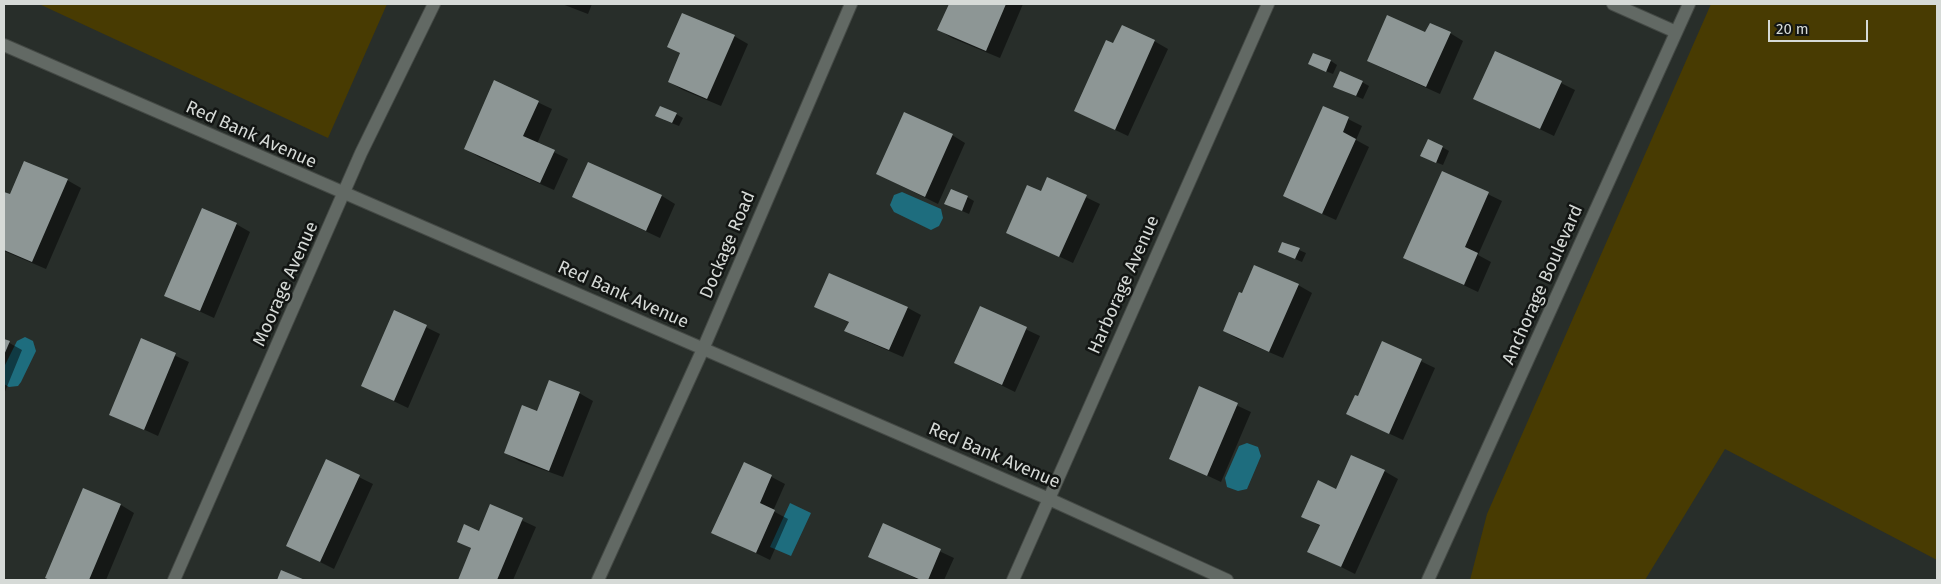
<!DOCTYPE html>
<style>
body{margin:0}
#map{position:relative;width:1941px;height:584px;overflow:hidden;background:#282e2a;font-family:"Fira Sans",sans-serif}
canvas{display:block}
.frame{position:absolute;inset:0;border:5px solid #d6dad7;pointer-events:none}
.scale{position:absolute;left:1768px;top:20px;width:100px;height:22px;box-sizing:border-box;border:2px solid #d6dad7;border-top:0;padding-left:6px;font-size:15px;line-height:18px;white-space:nowrap;color:#d6dad7;-webkit-text-stroke:4px #121513;paint-order:stroke}
</style>
<div id="map">
<canvas width="1941" height="584"></canvas>
<div class="frame"></div>
<div class="scale">20 m</div>
</div>
<script>
const context = document.querySelector('canvas').getContext('2d');
context.lineJoin = 'round';
function paint(path, color) { context.fillStyle = color; context.fill(path, 'evenodd'); }
const toPath = rows => new Path2D(rows.map(r => 'M' + r).join(''));
function trace(path, color, width, dash) { context.strokeStyle = color; context.lineWidth = width; context.lineCap = dash ? 'butt' : 'round'; context.setLineDash(dash || []); context.stroke(path); }
function write(font, color, halo, rows, align = 'center') {
  context.font = font + ' "Fira Sans",sans-serif'; context.lineWidth = 5; context.setLineDash([]); context.textBaseline = 'middle'; context.strokeStyle = halo; context.fillStyle = color; for (const [text, x, y, turn = 0] of rows) {
    context.save(); context.translate(x, y); context.rotate((+turn || 0) * Math.PI / 180); context.textAlign = isNaN(turn) ? turn : align; if (halo) context.strokeText(text, 0, 0); context.fillText(text, 0, 0); context.restore();
  }
}
const green = toPath([
 [39,4,387,4,328,138],
 [1711,4,1937,4,1937,560,1725,449,1645,580,1470,580,1487,514]
]);
const water = toPath([
 [902,192,941,209,943,218,939,226,931,230,894,212,890,205,894,195],
 [25,337,33,341,36,351,21,382,18,386,9,387,4,384,4,367,17,341],
 [1247,443,1258,447,1261,456,1247,489,1238,491,1227,487,1225,478,1239,446],
 [790,503,811,513,791,556,770,547]
]);
const shadow = toPath([
 [562,4,592,4,588,14],
 [950,4,1023,4,1000,58,952,38,939,30],
 [1450,33,1463,41,1440,94,1382,68,1368,61,1426,34],
 [734,36,748,44,721,106,683,90,669,82,681,54,669,47],
 [1154,41,1168,49,1128,136,1075,111],
 [1331,61,1337,65,1333,74,1316,67],
 [495,82,552,109,537,144,568,159,554,190,479,157,466,149],
 [1362,82,1369,86,1363,99,1341,90],
 [1561,83,1575,90,1554,136,1475,98],
 [1324,107,1362,126,1356,140,1369,147,1336,220,1298,203],
 [676,114,683,118,679,126,664,120],
 [952,135,965,143,938,204,877,174],
 [1442,147,1449,151,1443,165,1428,159],
 [24,162,67,180,81,188,46,269,4,251,4,193,10,196],
 [588,164,662,196,675,204,660,238,573,197],
 [1442,172,1502,201,1478,255,1491,262,1478,292,1404,257],
 [1048,179,1100,204,1073,263,1007,232,1041,193],
 [967,197,974,201,969,214,953,207],
 [236,224,250,232,214,318,166,296],
 [1299,250,1306,253,1302,262,1279,252],
 [830,274,908,308,921,315,903,357,859,338,846,331,850,323,816,307],
 [1298,285,1312,293,1283,358,1238,339,1224,331],
 [981,308,1040,336,1015,392,956,363],
 [395,312,440,334,408,408,362,386],
 [4,340,22,350,4,394],
 [141,340,189,362,158,436,110,414],
 [1383,343,1435,368,1403,440,1347,414,1358,397],
 [1199,388,1251,412,1221,482,1170,458],
 [579,393,593,401,563,477,519,461,506,453,538,412],
 [326,461,373,484,334,569,288,546],
 [745,463,785,484,773,511,788,519,770,560,713,532],
 [1384,471,1398,479,1355,574,1309,551,1320,526,1302,516],
 [84,489,121,505,134,513,106,580,51,580,47,578],
 [491,506,536,527,513,580,459,580,472,549,458,541,480,533],
 [883,525,954,558,944,580,919,580,870,556]
]);
const building = toPath([
 [949,4,1006,4,986,51,937,30],
 [682,13,735,35,707,99,668,82,680,53,667,47],
 [1387,15,1425,32,1430,23,1451,32,1426,87,1367,61],
 [1122,25,1155,40,1115,130,1074,111,1106,40,1113,43],
 [1495,51,1562,81,1540,129,1473,99],
 [1313,53,1331,60,1326,72,1308,64],
 [1340,71,1363,81,1356,96,1333,87],
 [494,80,539,101,523,136,555,150,540,183,464,149],
 [660,106,677,113,672,123,655,116],
 [1323,106,1349,117,1343,132,1356,139,1322,214,1283,196],
 [904,112,953,134,925,197,876,174],
 [1428,139,1443,146,1436,163,1420,156],
 [24,161,68,179,32,262,4,250,4,192,10,194],
 [588,162,662,195,646,231,572,197],
 [1442,171,1489,192,1465,247,1478,253,1464,285,1403,258],
 [1047,177,1087,195,1059,257,1006,233,1027,185,1041,191],
 [951,189,968,196,962,211,944,204],
 [202,208,237,223,200,311,164,296],
 [1282,242,1300,248,1295,259,1278,252],
 [1254,265,1299,284,1269,352,1223,331,1239,292,1242,293],
 [829,273,908,307,889,350,844,331,849,322,814,307],
 [980,306,1027,327,1002,385,954,363],
 [394,310,427,325,394,401,361,386],
 [141,338,176,353,144,430,109,415],
 [4,339,10,341,4,355],
 [1382,341,1422,359,1389,434,1346,414,1355,395,1358,396],
 [549,380,580,392,549,471,504,453,522,405,537,411],
 [1199,386,1238,403,1207,476,1169,459],
 [1351,455,1385,470,1341,567,1307,552,1320,525,1301,517,1318,480,1336,489],
 [326,459,360,475,320,562,286,546],
 [744,462,772,475,760,503,775,510,756,553,711,533],
 [83,488,121,504,89,580,50,580,45,578],
 [490,504,523,518,497,580,458,580,471,548,457,542,464,524,479,531],
 [883,523,941,549,928,580,921,580,868,557],
 [281,570,305,580,277,580]
]);
const minor = toPath([
 [1613,4,1676,32],
 [4,45,1049,499,1227,580],
 [174,580,361,153,434,4],
 [598,580,703,349,851,4],
 [1013,580,1268,4],
 [1428,580,1689,4]
]);
const streetNames = [
 ["Red Bank Avenue",251,135,24],
 ["Dockage Road",728,245,-67],
 ["Moorage Avenue",286,284,-66],
 ["Harborage Avenue",1124,285,-66],
 ["Anchorage Boulevard",1543,285,-66],
 ["Red Bank Avenue",623,295,24],
 ["Red Bank Avenue",994,456,23]
];
paint(green, '#483b02');
paint(water, '#1e6d7e');
paint(shadow, '#0007');
paint(building, '#8d9695');
trace(minor, '#444945', 14);
trace(minor, '#626964', 12);
write('18px', '#d6dad7', '#121513', streetNames);
</script>
